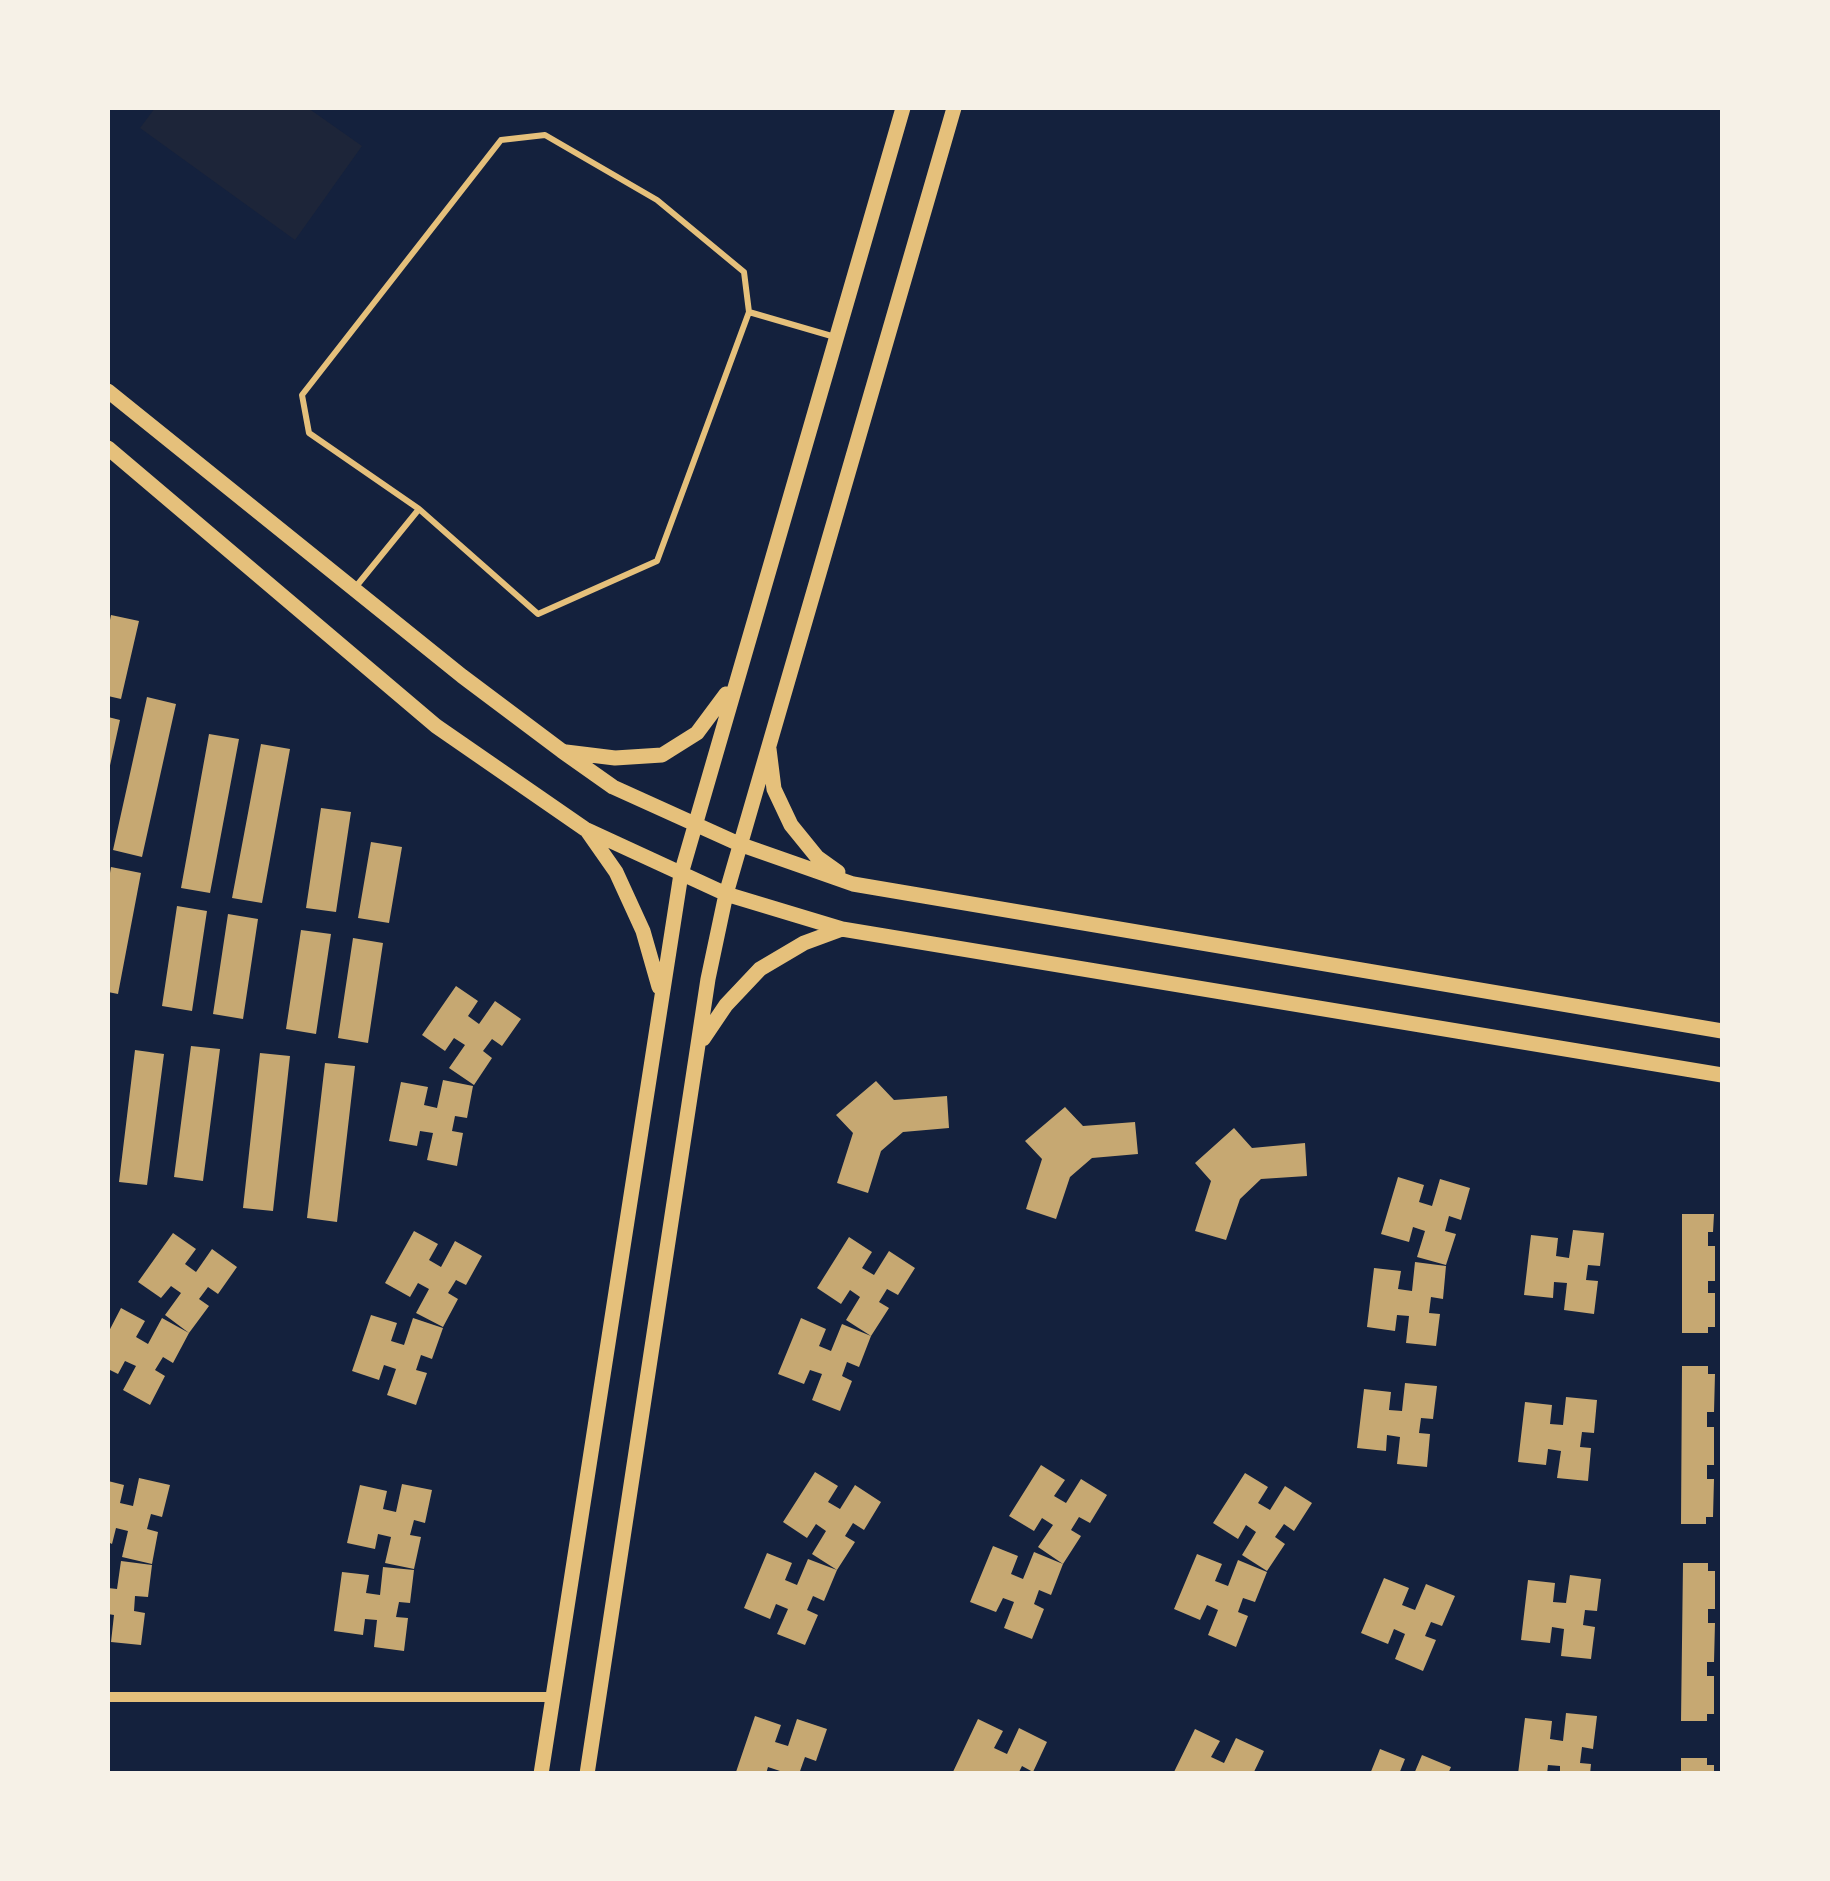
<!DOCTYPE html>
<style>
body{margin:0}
#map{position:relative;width:1830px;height:1881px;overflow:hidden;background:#14213d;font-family:"Roboto Serif",serif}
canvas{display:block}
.frame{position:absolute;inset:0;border:110px solid #f6f1e7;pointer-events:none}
</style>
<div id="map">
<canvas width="1830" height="1881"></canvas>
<div class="frame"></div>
</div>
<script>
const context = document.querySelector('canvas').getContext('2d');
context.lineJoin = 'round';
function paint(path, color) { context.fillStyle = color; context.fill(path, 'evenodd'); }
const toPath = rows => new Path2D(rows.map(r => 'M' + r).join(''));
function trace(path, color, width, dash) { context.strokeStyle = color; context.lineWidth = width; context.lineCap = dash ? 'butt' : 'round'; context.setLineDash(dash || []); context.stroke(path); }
const green = toPath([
 [155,108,308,108,362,146,295,240,140,128]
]);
const building = toPath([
 [111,615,139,621,121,699,108,696,108,630],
 [147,697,176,704,142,857,113,850],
 [108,717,120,720,109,770,108,770],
 [209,734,239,739,210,893,181,888],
 [261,744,290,749,262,903,232,898],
 [321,808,351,812,336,912,306,908],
 [371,842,402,847,389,923,358,918],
 [111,867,141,873,118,994,108,992,108,885],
 [177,906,207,911,192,1011,162,1006],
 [228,914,258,919,243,1019,213,1014],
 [301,930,331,934,316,1034,286,1029],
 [353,938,383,943,368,1043,338,1038],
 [456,986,478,1001,468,1016,479,1024,495,1001,521,1019,502,1046,492,1039,483,1051,492,1058,474,1085,449,1068,465,1045,454,1038,445,1051,422,1035],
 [191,1046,220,1049,203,1181,174,1177],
 [135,1050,164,1054,147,1185,119,1182],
 [260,1053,290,1056,273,1211,243,1208],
 [325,1063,355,1066,337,1222,307,1218],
 [443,1080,473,1086,467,1118,455,1116,452,1131,463,1133,457,1166,427,1160,433,1133,420,1131,417,1146,389,1141,401,1082,428,1087,424,1105,437,1108],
 [876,1081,894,1100,947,1096,949,1128,903,1132,881,1151,868,1193,837,1183,853,1133,836,1115],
 [1065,1107,1083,1126,1135,1122,1138,1154,1092,1158,1070,1177,1056,1219,1026,1209,1042,1159,1025,1141],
 [1234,1128,1252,1148,1305,1143,1307,1176,1261,1179,1240,1199,1226,1240,1195,1231,1211,1181,1195,1163],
 [1398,1177,1424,1185,1419,1202,1432,1206,1440,1179,1470,1188,1461,1220,1449,1216,1445,1231,1456,1234,1446,1265,1417,1257,1425,1231,1413,1227,1409,1242,1381,1234],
 [1682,1214,1714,1214,1713,1232,1708,1232,1708,1246,1715,1246,1715,1281,1708,1281,1708,1293,1715,1293,1715,1327,1708,1327,1708,1333,1682,1333],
 [1573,1230,1604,1233,1600,1266,1588,1265,1586,1280,1598,1281,1594,1314,1564,1310,1567,1283,1554,1282,1553,1298,1524,1295,1531,1235,1558,1238,1556,1256,1569,1258],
 [414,1231,438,1244,429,1260,441,1267,455,1241,482,1256,466,1285,456,1280,448,1293,458,1299,443,1327,416,1313,429,1289,418,1283,410,1297,385,1283],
 [173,1233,196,1249,185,1264,196,1272,212,1249,237,1267,218,1294,208,1287,199,1299,209,1306,189,1333,165,1315,181,1293,171,1286,161,1298,138,1282],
 [849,1237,872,1252,862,1268,874,1275,889,1251,915,1268,898,1295,887,1289,879,1302,889,1308,871,1336,846,1320,860,1297,850,1290,841,1304,817,1288],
 [1415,1262,1446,1266,1443,1299,1431,1297,1429,1313,1440,1314,1436,1346,1406,1343,1409,1316,1397,1315,1395,1331,1367,1327,1374,1268,1401,1271,1398,1289,1412,1291],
 [121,1308,145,1321,136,1337,148,1344,162,1318,189,1333,173,1363,163,1357,155,1370,165,1376,150,1405,123,1390,136,1366,125,1361,118,1374,108,1369,108,1333],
 [371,1315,397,1323,391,1341,404,1345,413,1318,443,1328,432,1359,421,1355,416,1370,427,1373,416,1405,387,1395,396,1369,384,1365,379,1380,352,1371],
 [801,1318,826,1329,819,1346,831,1351,842,1324,871,1336,859,1367,847,1362,842,1376,852,1381,840,1411,812,1400,822,1374,810,1370,804,1384,778,1374],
 [1682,1366,1708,1366,1708,1374,1715,1374,1714,1412,1707,1412,1707,1427,1714,1427,1714,1465,1707,1465,1707,1479,1714,1479,1713,1517,1706,1517,1706,1524,1681,1524],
 [1405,1383,1437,1386,1433,1419,1421,1418,1419,1433,1430,1434,1427,1467,1397,1464,1400,1437,1387,1435,1386,1451,1357,1448,1364,1389,1391,1392,1389,1410,1402,1411],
 [1566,1397,1597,1400,1594,1433,1582,1432,1580,1447,1591,1448,1588,1481,1557,1478,1561,1451,1548,1449,1546,1465,1518,1462,1525,1402,1552,1405,1550,1424,1563,1425],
 [1041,1465,1065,1480,1054,1496,1066,1503,1081,1479,1107,1495,1090,1523,1079,1517,1071,1530,1081,1536,1063,1564,1038,1547,1053,1525,1042,1518,1034,1531,1009,1516],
 [815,1472,838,1486,828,1502,840,1509,855,1485,881,1502,864,1530,853,1523,845,1536,855,1542,837,1570,812,1554,826,1531,816,1524,807,1538,783,1522],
 [1245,1473,1268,1487,1258,1503,1270,1510,1285,1486,1312,1503,1294,1531,1284,1524,1275,1537,1285,1544,1267,1571,1242,1555,1256,1532,1246,1525,1238,1539,1213,1523],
 [139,1478,170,1485,162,1517,151,1514,147,1529,158,1532,152,1564,122,1557,128,1531,116,1528,112,1544,108,1542,108,1481,124,1485,120,1503,133,1506],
 [402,1484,432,1490,425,1523,414,1520,410,1535,421,1537,414,1569,385,1563,391,1537,378,1534,375,1549,347,1543,360,1485,387,1491,383,1509,396,1512],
 [993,1546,1018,1556,1011,1574,1023,1579,1034,1552,1063,1564,1051,1595,1039,1590,1034,1604,1044,1609,1032,1639,1004,1628,1014,1602,1003,1598,996,1612,970,1602],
 [767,1553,792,1563,785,1580,797,1585,808,1559,837,1570,824,1601,813,1596,807,1610,818,1615,805,1645,777,1634,788,1609,776,1604,770,1619,744,1608],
 [1197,1554,1222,1564,1215,1581,1228,1586,1238,1560,1267,1572,1255,1602,1243,1598,1238,1612,1248,1616,1236,1647,1208,1635,1218,1610,1207,1605,1200,1620,1174,1609],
 [121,1561,152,1565,148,1597,135,1596,134,1611,145,1613,141,1645,111,1642,114,1615,108,1614,108,1588,117,1589],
 [1683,1563,1708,1563,1708,1571,1715,1571,1715,1609,1708,1609,1708,1623,1715,1623,1714,1662,1707,1662,1707,1676,1714,1676,1714,1714,1707,1714,1707,1721,1681,1721],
 [383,1567,414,1570,410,1603,399,1602,396,1617,408,1618,404,1651,374,1647,377,1620,365,1619,363,1635,334,1631,342,1572,369,1575,366,1593,380,1595],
 [1570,1575,1601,1579,1597,1611,1585,1610,1583,1625,1595,1627,1591,1659,1561,1656,1564,1629,1552,1627,1550,1643,1521,1640,1528,1580,1555,1583,1553,1602,1566,1603],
 [1384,1578,1409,1588,1402,1605,1415,1610,1426,1584,1455,1596,1442,1626,1431,1622,1425,1636,1436,1640,1423,1671,1395,1659,1405,1634,1394,1629,1388,1644,1361,1633],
 [1566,1713,1597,1716,1593,1749,1582,1747,1580,1763,1591,1764,1590,1774,1560,1774,1560,1766,1548,1765,1547,1774,1518,1774,1525,1718,1552,1721,1550,1739,1563,1741],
 [755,1716,781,1725,775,1742,788,1746,797,1719,827,1729,816,1761,805,1757,799,1774,779,1774,780,1771,768,1767,766,1774,736,1772],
 [978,1719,1003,1731,994,1748,1007,1754,1019,1728,1047,1742,1033,1772,1022,1766,1018,1774,952,1774],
 [1195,1729,1220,1741,1211,1757,1224,1763,1236,1738,1264,1751,1253,1774,1173,1774],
 [1380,1749,1405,1759,1399,1774,1370,1774],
 [1422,1755,1451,1767,1448,1774,1414,1774],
 [1681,1758,1707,1758,1707,1765,1714,1765,1714,1774,1681,1774]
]);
const service = toPath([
 [419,509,309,433,302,395,501,140,545,135,657,200,744,272,749,312],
 [354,589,419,509,538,614,657,561,749,312,835,337]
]);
const minor = toPath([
 [108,1697,552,1697]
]);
const tertiary = toPath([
 [108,391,462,676,562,751,613,787,739,844,853,884,1722,1031],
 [108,448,436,726,585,829,726,894,842,929,1722,1075],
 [769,749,774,789,791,825,817,857,838,872],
 [566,752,615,758,662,755,697,733,726,694],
 [588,832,616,872,643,931,659,987],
 [703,1039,726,1005,760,969,804,943,842,929],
 [541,1774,681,874,903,108],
 [587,1774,708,979,726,894,954,108]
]);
paint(green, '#1d2539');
paint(building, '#c6a872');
trace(service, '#e5c07b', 6);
trace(minor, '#e5c07b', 10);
trace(tertiary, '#e5c07b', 15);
</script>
